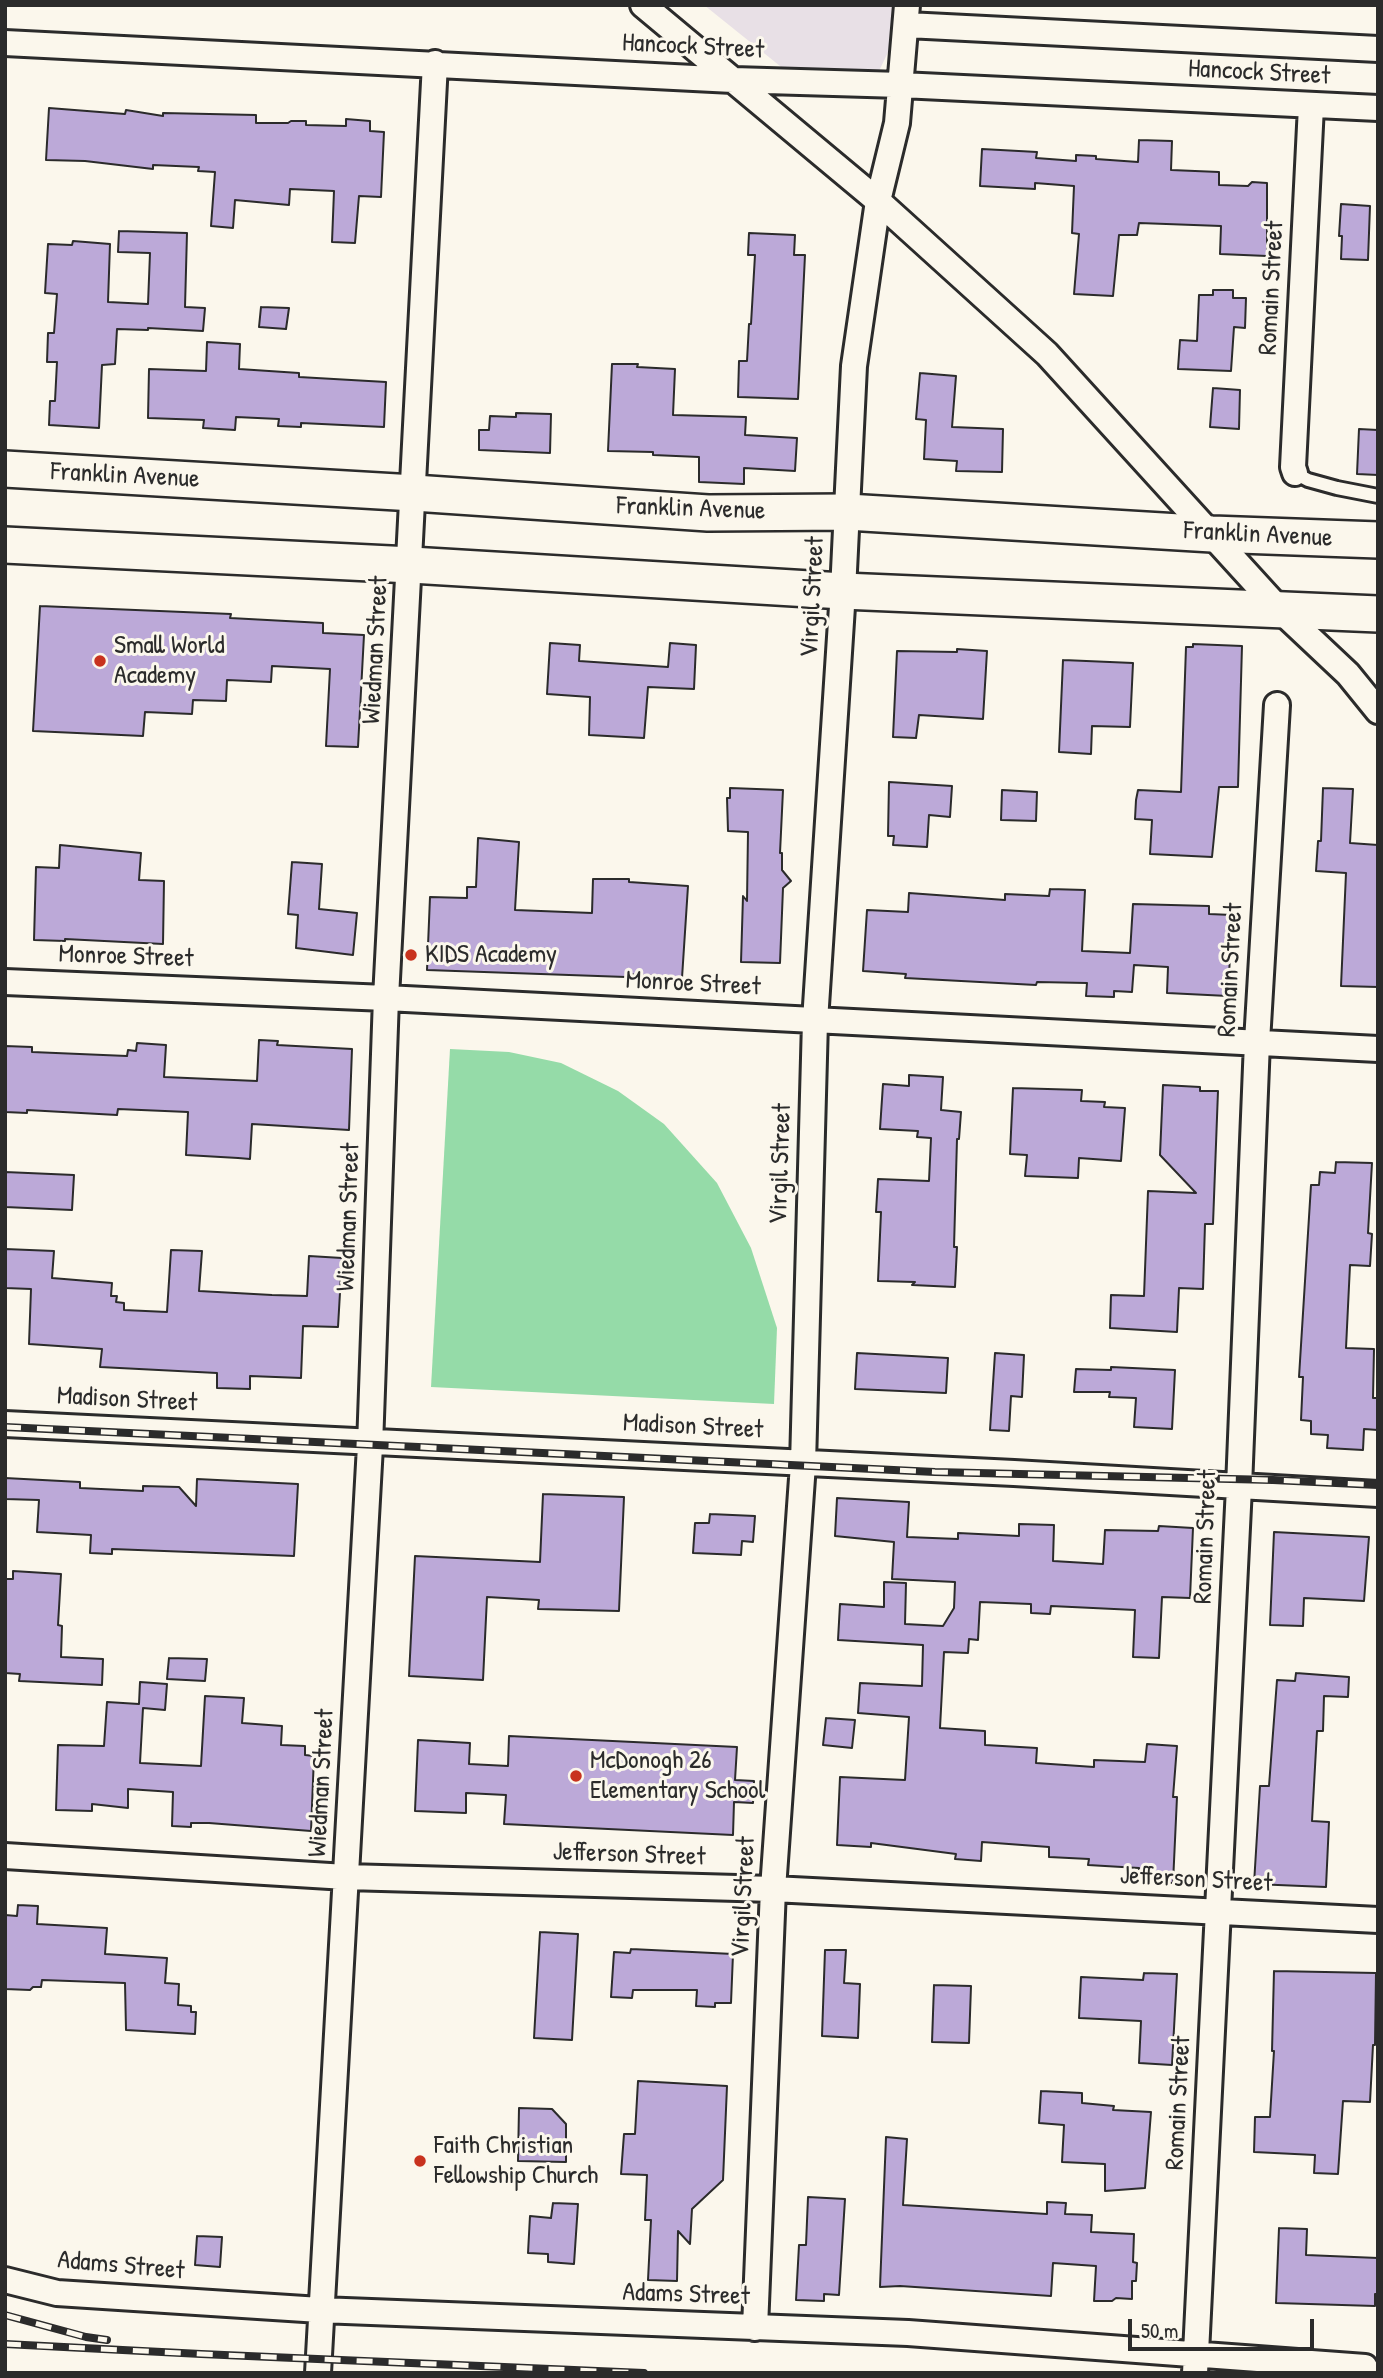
<!DOCTYPE html>
<style>
body{margin:0}
#map{position:relative;width:1383px;height:2378px;overflow:hidden;background:#fbf7ec;font-family:"Patrick Hand",sans-serif}
canvas{display:block}
.frame{position:absolute;inset:0;border:7px solid #2b2b2b;pointer-events:none}
.scale{position:absolute;left:1128px;top:2319px;width:186px;height:32px;box-sizing:border-box;border:4px solid #2b2b2b;border-top:0;padding-left:9px;font-size:21px;line-height:24px;white-space:nowrap;color:#2b2b2b;-webkit-text-stroke:5px #fbf7ec;paint-order:stroke}
</style>
<div id="map">
<canvas width="1383" height="2378"></canvas>
<div class="frame"></div>
<div class="scale">50 m</div>
</div>
<script>
const context = document.querySelector('canvas').getContext('2d');
context.lineJoin = 'round';
function paint(path, color) { context.fillStyle = color; context.fill(path, 'evenodd'); }
const toPath = rows => new Path2D(rows.map(r => 'M' + r).join(''));
function trace(path, color, width, dash) { context.strokeStyle = color; context.lineWidth = width; context.lineCap = dash ? 'butt' : 'round'; context.setLineDash(dash || []); context.stroke(path); }
function write(font, color, halo, rows, align = 'center') {
  context.font = font + ' "Patrick Hand",sans-serif'; context.lineWidth = 6; context.setLineDash([]); context.textBaseline = 'middle'; context.strokeStyle = halo; context.fillStyle = color; for (const [text, x, y, turn = 0] of rows) {
    context.save(); context.translate(x, y); context.rotate((+turn || 0) * Math.PI / 180); context.textAlign = isNaN(turn) ? turn : align; if (halo) context.strokeText(text, 0, 0); context.fillText(text, 0, 0); context.restore();
  }
}
const built = toPath([
 [704,5,892,5,890,48,879,71,785,70]
]);
const green = toPath([
 [450,1049,509,1052,561,1063,618,1091,664,1124,717,1183,751,1248,777,1328,774,1404,431,1387]
]);
const building = toPath([
 [49,108,125,114,126,110,163,116,163,113,256,115,256,123,288,123,291,121,306,121,306,125,346,126,346,119,370,121,370,131,384,132,381,197,359,196,355,243,332,242,334,191,290,189,289,205,235,200,233,228,211,226,215,172,198,171,199,167,153,165,153,169,85,161,46,160,49,108],
 [1139,140,1172,141,1171,170,1219,172,1219,185,1248,186,1252,182,1267,183,1267,256,1220,254,1221,226,1139,223,1137,235,1119,235,1113,296,1074,294,1079,234,1072,233,1074,186,1035,183,1035,189,980,186,982,149,1037,152,1036,158,1076,161,1076,155,1096,156,1096,159,1138,162,1139,140],
 [1341,204,1370,206,1368,260,1341,259,1342,236,1339,236,1341,204],
 [119,231,187,233,185,307,205,308,203,331,148,328,148,330,117,329,115,364,102,365,99,428,49,425,50,401,55,401,57,362,47,362,48,333,54,333,57,294,45,293,48,244,72,245,73,241,110,244,108,302,148,304,150,253,118,252,119,231],
 [749,233,795,235,794,255,805,255,798,399,738,397,739,361,747,361,749,324,751,324,755,255,748,255,749,233],
 [1213,290,1233,290,1233,298,1246,298,1245,328,1234,327,1231,371,1178,369,1180,340,1197,341,1199,295,1213,295,1213,290],
 [261,307,289,308,286,329,259,327,261,307],
 [207,342,240,344,239,369,299,373,299,377,386,382,384,427,301,423,301,427,278,426,279,419,236,417,235,430,203,428,204,420,148,418,149,369,206,371,207,342],
 [612,364,638,364,637,367,675,369,673,415,746,417,745,435,797,438,795,471,744,468,744,484,699,482,699,457,653,455,653,452,608,451,612,364],
 [920,373,956,376,952,427,1003,429,1002,472,956,471,957,461,924,459,926,420,916,419,920,373],
 [1213,388,1240,390,1239,429,1210,427,1213,388],
 [516,413,551,414,550,453,479,450,479,430,489,430,490,416,516,417,516,413],
 [1359,429,1378,430,1378,475,1357,474,1359,429],
 [40,606,231,614,230,618,323,623,323,633,364,635,358,747,326,746,330,669,272,666,271,682,227,680,226,701,193,700,192,714,145,712,143,736,33,731,40,606],
 [550,643,580,645,579,661,668,667,670,643,696,645,694,689,648,687,644,738,589,735,590,697,547,694,550,643],
 [1193,644,1242,646,1238,787,1219,787,1212,857,1150,854,1152,820,1135,819,1136,800,1138,790,1181,792,1186,647,1193,647,1193,644],
 [957,649,987,651,983,719,919,715,916,738,893,737,897,651,957,652,957,649],
 [1063,660,1133,663,1130,727,1092,726,1091,754,1059,752,1063,660],
 [889,782,952,786,950,817,929,815,927,847,893,845,894,836,888,836,889,782],
 [730,788,783,790,780,853,782,853,782,870,791,881,783,888,780,963,741,962,743,896,747,901,748,832,728,831,727,798,730,798,730,788],
 [1323,788,1353,789,1350,843,1378,845,1378,987,1341,986,1346,873,1316,871,1318,841,1321,841,1323,788],
 [1002,790,1037,792,1036,821,1001,820,1002,790],
 [478,838,519,842,515,910,592,913,593,879,629,879,629,882,688,886,682,978,626,974,626,977,427,970,430,897,467,898,467,887,476,887,478,838],
 [60,845,141,853,139,880,164,881,163,944,65,939,65,941,34,940,36,867,59,868,60,845],
 [292,862,322,864,319,909,357,913,353,955,296,948,298,915,288,914,292,862],
 [1050,889,1085,890,1082,951,1130,953,1133,904,1209,906,1209,914,1232,915,1228,996,1167,993,1168,967,1134,965,1132,992,1114,991,1114,997,1086,996,1087,983,1037,982,1036,985,905,978,906,974,863,971,867,910,908,912,909,893,1005,900,1005,894,1049,896,1050,889],
 [259,1040,278,1041,277,1045,352,1049,349,1130,252,1124,250,1159,238,1158,186,1155,188,1112,118,1109,117,1115,27,1110,27,1113,5,1112,5,1046,32,1047,32,1052,127,1056,128,1050,136,1051,137,1043,166,1045,164,1077,257,1081,259,1040],
 [909,1075,943,1077,941,1110,961,1112,959,1139,957,1139,954,1247,957,1247,955,1287,912,1285,915,1282,878,1281,881,1212,876,1212,878,1179,929,1181,931,1138,917,1137,918,1131,880,1129,883,1084,909,1086,909,1075],
 [1163,1085,1200,1087,1200,1091,1218,1091,1213,1224,1205,1224,1203,1289,1179,1288,1177,1332,1110,1328,1111,1295,1144,1296,1148,1191,1196,1193,1160,1155,1163,1085],
 [1013,1088,1082,1090,1081,1101,1105,1102,1104,1107,1125,1108,1121,1161,1079,1158,1078,1178,1025,1176,1027,1155,1010,1154,1013,1088],
 [1336,1162,1372,1163,1368,1233,1372,1234,1370,1266,1350,1265,1346,1348,1374,1349,1373,1398,1378,1398,1378,1430,1364,1429,1363,1450,1327,1448,1328,1435,1311,1434,1311,1421,1301,1420,1303,1377,1299,1377,1311,1185,1319,1185,1320,1172,1335,1173,1336,1162],
 [5,1172,74,1175,72,1210,5,1207,5,1172],
 [5,1249,54,1251,52,1278,112,1283,111,1296,117,1296,116,1302,124,1303,124,1310,167,1312,171,1250,202,1251,199,1291,272,1295,307,1296,309,1256,342,1258,338,1327,303,1326,301,1378,250,1376,250,1389,217,1388,217,1373,100,1367,102,1349,29,1344,31,1289,5,1288,5,1249],
 [857,1353,948,1358,946,1393,855,1389,857,1353],
 [995,1353,1024,1355,1022,1397,1011,1396,1009,1431,990,1430,995,1353],
 [1111,1367,1175,1370,1172,1429,1134,1427,1136,1398,1109,1397,1110,1392,1074,1392,1076,1369,1111,1370,1111,1367],
 [5,1478,80,1482,80,1488,143,1491,143,1486,179,1487,196,1506,197,1479,298,1484,294,1556,112,1549,112,1554,90,1553,91,1535,37,1532,39,1500,5,1499,5,1478],
 [543,1494,624,1497,619,1611,538,1609,539,1600,487,1597,483,1680,409,1676,415,1556,540,1562,543,1494],
 [837,1498,909,1502,907,1537,958,1539,958,1533,1019,1536,1019,1524,1054,1525,1053,1561,1103,1564,1105,1530,1158,1531,1159,1526,1193,1528,1190,1598,1162,1597,1159,1658,1133,1657,1135,1610,1051,1606,1050,1614,1031,1613,1031,1604,980,1602,978,1640,969,1639,968,1653,944,1652,940,1728,985,1731,985,1745,1037,1748,1036,1763,1094,1767,1094,1760,1145,1762,1147,1744,1177,1746,1173,1797,1177,1797,1173,1883,1138,1880,1139,1868,1088,1865,1089,1859,1049,1857,1049,1847,982,1842,981,1861,955,1859,956,1854,871,1843,871,1847,837,1845,840,1777,905,1780,909,1717,858,1713,860,1683,922,1686,923,1645,838,1640,840,1604,884,1607,884,1582,906,1583,905,1624,943,1626,954,1608,955,1582,892,1579,894,1542,835,1536,837,1498],
 [710,1514,755,1516,753,1542,742,1541,741,1555,693,1553,695,1523,709,1523,710,1514],
 [1274,1532,1369,1537,1364,1601,1304,1598,1303,1626,1270,1625,1274,1532],
 [13,1571,61,1574,58,1625,62,1626,61,1657,103,1659,102,1685,19,1681,20,1674,5,1673,5,1579,13,1579,13,1571],
 [169,1658,207,1659,205,1681,167,1679,169,1658],
 [1296,1673,1349,1677,1348,1697,1324,1696,1323,1731,1317,1731,1312,1821,1329,1822,1326,1887,1254,1884,1260,1786,1269,1786,1277,1680,1295,1681,1296,1673],
 [140,1682,167,1684,165,1710,143,1708,140,1763,201,1766,205,1696,244,1698,242,1723,282,1726,281,1745,305,1746,305,1755,314,1756,311,1831,209,1823,191,1823,191,1827,172,1826,173,1792,128,1789,128,1808,92,1804,92,1811,56,1810,58,1745,104,1746,107,1702,139,1704,140,1682],
 [826,1718,855,1720,852,1748,823,1745,826,1718],
 [509,1736,737,1747,735,1780,754,1781,753,1803,734,1802,733,1835,504,1824,506,1795,466,1793,466,1813,415,1811,418,1740,470,1743,469,1764,508,1766,509,1736],
 [18,1905,38,1906,37,1924,107,1928,105,1954,167,1958,165,1983,179,1984,178,2005,191,2006,191,2012,196,2012,195,2034,126,2030,125,1983,42,1980,41,1987,33,1987,30,1990,5,1989,5,1915,17,1916,18,1905],
 [540,1932,578,1934,572,2040,534,2038,540,1932],
 [631,1949,733,1954,731,2003,715,2003,715,2007,696,2006,697,1990,633,1990,632,1998,611,1997,614,1952,630,1953,631,1949],
 [825,1950,846,1950,844,1983,860,1984,858,2038,822,2036,825,1950],
 [1274,1971,1376,1973,1375,2045,1373,2045,1370,2102,1343,2101,1338,2174,1314,2173,1315,2155,1254,2152,1255,2117,1270,2117,1274,2051,1272,2051,1274,1971],
 [1144,1973,1177,1974,1172,2065,1139,2063,1141,2021,1079,2018,1081,1977,1143,1980,1144,1973],
 [934,1985,971,1986,969,2043,932,2042,934,1985],
 [638,2081,727,2086,723,2180,692,2209,690,2244,678,2231,677,2281,648,2280,651,2220,645,2220,647,2175,621,2174,624,2134,635,2134,638,2081],
 [1041,2091,1082,2093,1082,2103,1114,2106,1113,2110,1151,2112,1145,2188,1105,2191,1105,2164,1062,2162,1064,2125,1039,2123,1041,2091],
 [519,2108,552,2109,566,2124,566,2162,518,2161,519,2108],
 [886,2137,907,2139,903,2205,1047,2214,1047,2202,1066,2203,1065,2214,1092,2215,1091,2232,1134,2234,1133,2262,1137,2263,1136,2281,1132,2281,1132,2299,1116,2298,1112,2301,1094,2301,1096,2266,1053,2263,1051,2296,900,2286,880,2287,886,2137],
 [808,2197,845,2199,839,2295,824,2294,824,2301,796,2300,799,2245,806,2245,808,2197],
 [553,2203,578,2204,574,2264,548,2262,548,2254,528,2253,530,2216,551,2218,553,2203],
 [1279,2228,1307,2229,1306,2255,1378,2258,1378,2294,1375,2294,1375,2306,1276,2303,1279,2228],
 [197,2236,222,2237,220,2267,195,2265,197,2236]
]);
const service = toPath([
 [1295,473,1308,480,1337,488,1378,496]
]);
const minor = toPath([
 [643,5,878,201,1047,354,1280,610,1348,674,1378,711],
 [907,25,1378,49],
 [5,43,733,80,901,85,1378,108],
 [1295,473,1293,467,1311,106],
 [5,982,386,998,1378,1049],
 [5,1424,1014,1473,1378,1494],
 [5,1856,346,1877,773,1889,1378,1920],
 [5,2280,57,2293,320,2310,908,2333,1365,2367],
 [755,2328,773,1889,803,1464,815,1021,843,591,854,366,878,201,897,123,907,5],
 [318,2373,370,1446,386,998,435,63],
 [1195,2373,1239,1487,1257,1042,1277,705]
]);
const secondary = toPath([
 [5,469,414,493,708,513,847,512,1212,534,1378,540],
 [5,545,411,565,843,591,1378,614]
]);
const rail = toPath([
 [5,1427,935,1472,1273,1480,1378,1485],
 [5,2315,86,2337,107,2340],
 [5,2344,201,2354,644,2373]
]);
const markers = [
 [100,661,7,"#c8321e"],
 [411,955,7,"#c8321e"],
 [576,1776,7,"#c8321e"],
 [420,2161,7,"#c8321e"]
];
const streetNames = [
 ["Hancock Street",693,47,3],
 ["Hancock Street",1259,73,3],
 ["Romain Street",1272,288,-87],
 ["Franklin Avenue",125,476,3],
 ["Franklin Avenue",691,509,2],
 ["Franklin Avenue",1258,535,3],
 ["Virgil Street",813,597,-87],
 ["Wiedman Street",376,650,-87],
 ["Monroe Street",126,957,2],
 ["Romain Street",1231,970,-87],
 ["Monroe Street",693,984,3],
 ["Virgil Street",781,1164,-88],
 ["Wiedman Street",349,1217,-88],
 ["Madison Street",127,1400,3],
 ["Madison Street",693,1427,3],
 ["Romain Street",1206,1537,-88],
 ["Wiedman Street",322,1783,-87],
 ["Jefferson Street",629,1855,2],
 ["Jefferson Street",1196,1880,3],
 ["Virgil Street",744,1897,-87],
 ["Romain Street",1179,2103,-87],
 ["Adams Street",121,2266,5],
 ["Adams Street",686,2295,2]
];
const poiNames = [
 ["Small World",114,646],
 ["Academy",114,676],
 ["KIDS Academy",425,955],
 ["McDonogh 26",590,1761],
 ["Elementary School",590,1791],
 ["Faith Christian",434,2146],
 ["Fellowship Church",434,2176]
];
paint(built, '#e8e0e6');
paint(green, '#95dba8');
paint(building, '#bca9d8');
trace(building, '#2b2b2b', 2);
trace(service, '#2b2b2b', 18);
trace(minor, '#2b2b2b', 30);
trace(secondary, '#2b2b2b', 40);
trace(service, '#fbf7ec', 12);
trace(minor, '#fbf7ec', 24);
trace(secondary, '#fbf7ec', 35);
trace(rail, '#2b2b2b', 8);
trace(rail, '#fbf7ec', 5, [16]);
for (const [x, y, r, color] of markers) { const dot = new Path2D(); dot.arc(x, y, r, 0, 2 * Math.PI); context.fillStyle = color; context.fill(dot); trace(dot, '#fbf7ec', 2.5); }
write('26px', '#2b2b2b', '#fbf7ec', streetNames);
write('26px', '#2b2b2b', '#fbf7ec', poiNames, 'left');
</script>
